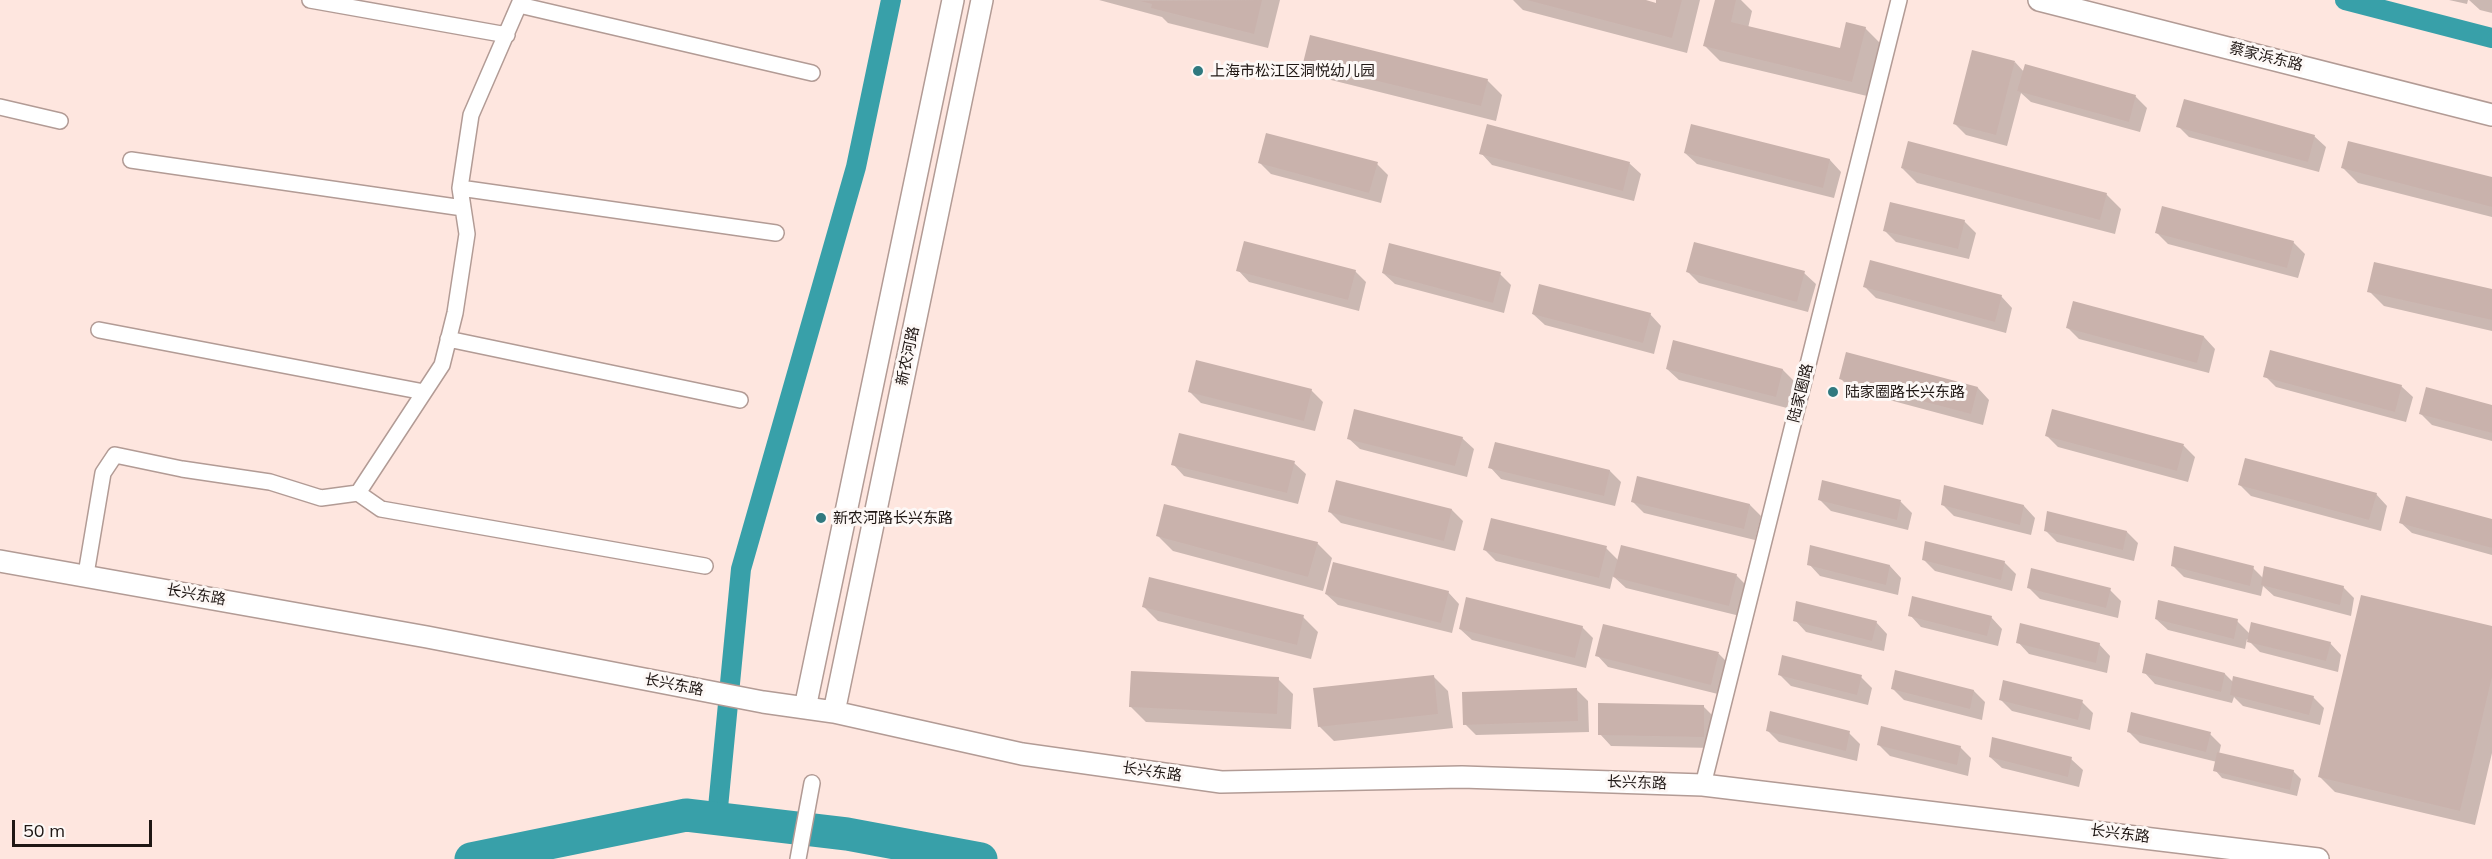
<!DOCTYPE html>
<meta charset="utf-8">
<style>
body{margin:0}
#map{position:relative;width:2492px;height:859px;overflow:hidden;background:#fee6df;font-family:Mulish,sans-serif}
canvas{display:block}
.scale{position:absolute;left:12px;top:820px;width:140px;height:27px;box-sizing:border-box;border:3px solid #1f1714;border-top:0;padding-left:8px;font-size:18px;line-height:21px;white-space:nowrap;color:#1f1714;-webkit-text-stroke:4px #fdf8f6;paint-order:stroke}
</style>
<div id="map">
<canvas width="2492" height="859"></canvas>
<div class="scale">50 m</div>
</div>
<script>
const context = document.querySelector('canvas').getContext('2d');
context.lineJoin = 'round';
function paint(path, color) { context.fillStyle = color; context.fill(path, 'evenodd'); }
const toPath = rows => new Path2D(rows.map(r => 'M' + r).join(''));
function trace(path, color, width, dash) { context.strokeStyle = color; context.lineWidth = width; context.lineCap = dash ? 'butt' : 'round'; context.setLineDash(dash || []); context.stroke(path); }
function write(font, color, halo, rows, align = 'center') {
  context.font = font + ' Mulish,"Noto Sans SC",sans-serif'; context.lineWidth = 6; context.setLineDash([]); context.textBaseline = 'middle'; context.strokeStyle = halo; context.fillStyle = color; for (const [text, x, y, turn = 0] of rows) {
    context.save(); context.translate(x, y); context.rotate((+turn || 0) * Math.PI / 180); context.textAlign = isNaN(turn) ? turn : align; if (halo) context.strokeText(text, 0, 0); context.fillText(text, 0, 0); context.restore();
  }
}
const shadow = toPath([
 [1099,0,1280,0,1268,48,1168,23,1162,17],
 [1513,0,1640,0,1657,4,1658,0,1700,0,1687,53,1523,10],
 [1716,0,1741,0,1752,11,1748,28,1841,50,1865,28,1880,43,1867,96,1720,61,1705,46],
 [2449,0,2468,0,2467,4],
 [2469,0,2492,0,2492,13,2480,10],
 [1304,62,1487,80,1502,95,1496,121,1319,77],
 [2015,62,2024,72,2135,96,2147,108,2140,132,2031,102,2021,93,2007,146,1966,135,1955,124],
 [2178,126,2314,136,2326,147,2319,172,2189,137],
 [1481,153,1629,163,1641,174,1634,201,1492,165],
 [1685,153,1830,160,1841,172,1834,198,1697,164],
 [1260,163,1377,164,1388,175,1381,203,1271,174],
 [1902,168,2106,194,2121,209,2115,234,1917,183],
 [2343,168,2492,178,2492,217,2358,183],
 [1964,221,1976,233,1969,259,1896,242,1885,231],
 [2156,232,2293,242,2305,254,2298,278,2168,244],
 [1238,270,1355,271,1366,282,1359,311,1249,282],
 [1688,272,1804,273,1816,284,1808,312,1699,283],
 [1383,273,1500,274,1511,285,1504,313,1395,284],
 [1865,287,2001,296,2012,308,2006,333,1876,298],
 [2492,290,2492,331,2384,306,2369,291],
 [2074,303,2204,337,2215,349,2209,373,2079,339,2067,327],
 [1533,314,1650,314,1661,326,1654,354,1545,325],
 [1667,369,1783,370,1794,381,1787,408,1679,380],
 [2265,376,2401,386,2413,397,2406,422,2276,387],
 [1841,379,1978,388,1989,400,1983,425,1852,390],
 [1311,390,1323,402,1315,431,1201,403,1190,392],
 [2492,406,2492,441,2432,425,2420,413],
 [2047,436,2184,446,2195,457,2188,482,2058,447],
 [1348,438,1462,438,1474,449,1467,477,1360,449],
 [1294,463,1306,474,1298,504,1184,476,1173,464],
 [1490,467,1610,471,1621,482,1615,506,1501,479],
 [2239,484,2376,494,2387,506,2381,531,2251,496],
 [1820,500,1901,502,1912,513,1908,530,1831,511],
 [1633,502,1750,505,1761,516,1755,540,1644,513],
 [1943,505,2024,506,2035,518,2031,535,1954,516],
 [1452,510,1463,521,1455,551,1341,523,1330,512],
 [2492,520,2492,555,2412,533,2400,522],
 [2045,530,2127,532,2138,543,2134,561,2057,542],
 [1158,536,1317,543,1332,558,1323,591,1173,551],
 [1812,547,1890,566,1901,578,1898,595,1820,576,1809,564],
 [1606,548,1618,560,1736,575,1747,586,1740,616,1626,588,1613,576,1610,589,1496,561,1484,549],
 [1924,560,2004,562,2016,574,2012,591,1935,571],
 [2172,565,2253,568,2263,578,2343,587,2354,598,2351,616,2274,596,2263,586,2261,596,2184,577],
 [2029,588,2110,590,2121,601,2118,618,2040,599],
 [1448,592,1459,604,1452,633,1338,605,1326,594],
 [1143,606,1303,617,1318,632,1311,659,1158,621],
 [1910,615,1991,617,2002,629,1998,646,1921,627],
 [2156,619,2237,621,2250,634,2330,643,2341,655,2338,672,2260,652,2247,639,2245,649,2168,630],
 [1795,620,1876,622,1887,634,1884,651,1806,632],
 [1582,627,1593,638,1586,668,1472,640,1460,629],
 [2492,628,2492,753,2475,825,2335,792,2320,777],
 [2018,642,2099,644,2110,656,2107,673,2029,654],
 [1719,654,1730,665,1722,695,1608,667,1597,655],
 [2144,672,2225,674,2234,683,2313,697,2324,708,2320,725,2243,706,2234,697,2232,703,2155,684],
 [1780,675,1861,677,1872,688,1868,705,1791,686],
 [1433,676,1448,691,1453,728,1334,741,1319,726],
 [1278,679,1293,694,1291,729,1146,722,1131,707],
 [1576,689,1588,701,1589,732,1476,735,1465,724],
 [1893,689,1974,691,1985,702,1982,720,1904,700],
 [2001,700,2082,702,2093,713,2090,730,2012,711],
 [1703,706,1715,718,1714,748,1611,746,1600,734],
 [1768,731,1849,733,1860,744,1857,761,1779,742],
 [2129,732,2210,734,2221,745,2219,754,2293,771,2301,779,2297,796,2222,778,2215,770,2217,762,2140,743],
 [1879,745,1960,747,1971,758,1968,776,1890,756],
 [1990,757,2071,759,2083,770,2079,787,2002,768]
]);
const canal = toPath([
 [2345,0,2492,38],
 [717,818,741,569,856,167,891,0]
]);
const river = toPath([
 [471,859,686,815,847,834,981,859]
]);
const building = toPath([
 [1262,0,1254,34,1151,8,1152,4,1140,1],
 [1527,0,1646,0,1656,3,1656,0,1682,0,1672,38],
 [1715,0,1736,0,1731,22,1840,48,1846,22,1866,27,1852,82,1703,46],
 [1310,35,1488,79,1481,106,1303,63],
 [1972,50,2015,61,1996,135,1953,124],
 [2025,64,2136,95,2129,122,2017,91],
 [2184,99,2315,135,2308,162,2176,127],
 [1487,124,1630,162,1623,191,1479,154],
 [1691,124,1830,159,1823,188,1684,153],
 [1266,133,1378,162,1369,193,1258,163],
 [1908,141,2107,193,2100,220,1901,168],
 [2348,141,2492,177,2492,207,2341,168],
 [1890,202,1965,220,1958,249,1883,231],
 [2162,206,2294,241,2287,268,2155,233],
 [1244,241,1356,270,1348,300,1236,271],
 [1694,242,1805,271,1797,302,1686,272],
 [1389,243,1501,272,1493,303,1382,273],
 [1870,260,2002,295,1995,322,1863,287],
 [2374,262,2492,289,2492,320,2367,292],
 [1539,284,1651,313,1643,343,1532,314],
 [2073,301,2204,336,2197,363,2066,328],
 [1673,340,1783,369,1776,397,1666,369],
 [2270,350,2402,385,2395,412,2263,377],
 [1846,352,1978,387,1971,414,1839,379],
 [1196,360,1312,389,1304,421,1188,392],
 [2426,387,2492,405,2492,433,2419,414],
 [1354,409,1463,437,1455,466,1347,439],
 [2052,409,2184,444,2177,471,2045,436],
 [1179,433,1295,461,1287,493,1171,465],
 [1495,442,1610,470,1604,496,1488,468],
 [2245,458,2377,493,2369,520,2238,485],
 [1637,476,1750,504,1744,529,1631,502],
 [1336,480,1452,509,1444,541,1328,512],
 [1822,480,1901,500,1897,520,1818,500],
 [1944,485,2024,505,2020,525,1941,505],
 [2406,496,2492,519,2492,548,2399,523],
 [1164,504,1318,542,1308,577,1156,536],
 [2047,511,2127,531,2123,550,2044,531],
 [1491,518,1607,546,1599,578,1483,550],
 [1925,541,2005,561,2001,580,1922,560],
 [1621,545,1737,574,1729,606,1613,577],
 [1810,545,1890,565,1886,585,1807,565],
 [2174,546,2254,566,2250,586,2171,566],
 [1333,562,1449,591,1441,623,1325,594],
 [2264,566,2344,586,2340,605,2261,585],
 [2031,568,2111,588,2106,608,2027,588],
 [1149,577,1304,615,1297,645,1142,607],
 [2361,595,2492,626,2492,677,2460,811,2318,777],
 [1912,596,1992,616,1987,636,1908,616],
 [1466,597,1583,626,1575,658,1459,629],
 [2158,600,2238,619,2234,639,2155,619],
 [1796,601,1877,621,1872,641,1793,621],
 [2251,622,2331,642,2326,661,2247,642],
 [2020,623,2100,643,2096,663,2016,643],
 [1603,624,1719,652,1711,685,1595,656],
 [2146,653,2225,673,2221,692,2142,673],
 [1782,655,1862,675,1857,695,1778,675],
 [1895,670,1974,690,1970,709,1891,689],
 [1131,671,1279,677,1277,714,1129,707],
 [1434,675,1438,714,1318,727,1313,688],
 [2233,676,2314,696,2309,715,2230,695],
 [2003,680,2083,700,2078,720,1999,700],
 [1577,688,1578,721,1463,725,1462,692],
 [1598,703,1704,705,1704,737,1598,735],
 [1770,711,1850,731,1846,751,1766,731],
 [2131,712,2211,732,2206,752,2127,732],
 [1881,726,1961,746,1957,765,1877,745],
 [1992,737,2072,757,2068,777,1989,757],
 [2217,752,2294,770,2290,790,2213,771]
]);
const street = toPath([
 [310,0,507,35],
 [519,5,812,73],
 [0,107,60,121],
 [131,160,463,208],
 [460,188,776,233],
 [99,330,424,392],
 [448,339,740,400],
 [358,493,381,509,705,566],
 [86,574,103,473,115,455,182,469,270,482,321,498,358,493,442,365,455,313,467,234,460,188,471,115,521,0],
 [1703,785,1899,0],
 [798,859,812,783]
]);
const secondary = toPath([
 [2039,0,2492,115],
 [0,561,427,637,763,702,834,712,1022,754,1221,782,1462,777,1703,785,2318,859],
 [805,708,953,0],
 [834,712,982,0]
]);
const markers = [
 [1198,71,6,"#30797f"],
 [1833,392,6,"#30797f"],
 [821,518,6,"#30797f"]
];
const streetNames = [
 ["蔡家浜东路",2266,57,14],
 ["新农河路",908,356,-78],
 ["陆家圈路",1801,393,-76],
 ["长兴东路",196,595,10],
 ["长兴东路",674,685,11],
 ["长兴东路",1152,772,8],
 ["长兴东路",1637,783,2],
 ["长兴东路",2120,834,7]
];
const poiNames = [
 ["上海市松江区洞悦幼儿园",1210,71],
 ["陆家圈路长兴东路",1845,392],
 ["新农河路长兴东路",833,518]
];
paint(shadow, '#0003');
trace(canal, '#38a0a9', 20);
trace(river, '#38a0a9', 33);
paint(building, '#c9b2ac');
trace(street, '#b29b95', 18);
trace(secondary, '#b29b95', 24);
trace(street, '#fff', 15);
trace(secondary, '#fff', 21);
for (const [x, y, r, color] of markers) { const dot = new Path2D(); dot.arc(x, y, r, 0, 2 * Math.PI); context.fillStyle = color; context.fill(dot); trace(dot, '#fdf8f6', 2); }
write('15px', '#1f1714', '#fdf8f6', streetNames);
write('15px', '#1f1714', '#fdf8f6', poiNames, 'left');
</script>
